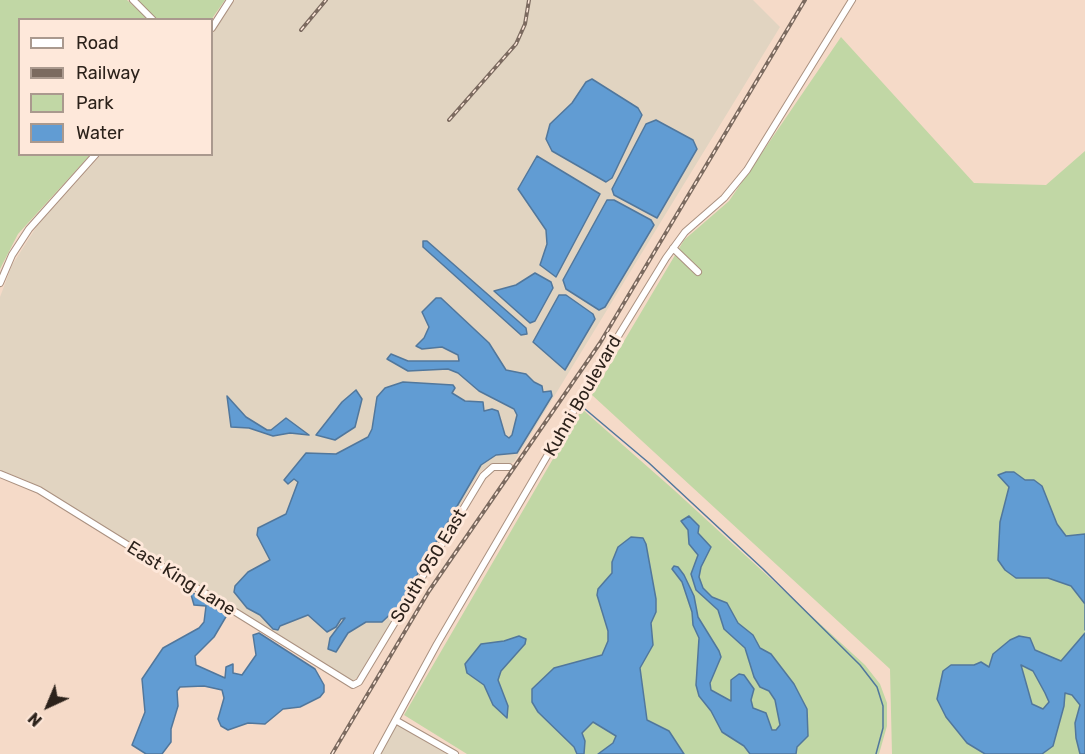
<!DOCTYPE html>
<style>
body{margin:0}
#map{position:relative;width:1085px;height:754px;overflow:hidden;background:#f5dac8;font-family:Rubik,sans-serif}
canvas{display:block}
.legend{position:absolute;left:18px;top:18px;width:195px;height:138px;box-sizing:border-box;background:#fee8da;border:2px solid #aa998e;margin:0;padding:8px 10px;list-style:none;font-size:18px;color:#2c221b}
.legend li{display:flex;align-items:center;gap:12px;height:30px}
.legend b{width:30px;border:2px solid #aa998e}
.north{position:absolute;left:18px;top:676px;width:60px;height:60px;-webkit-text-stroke:4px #fee8da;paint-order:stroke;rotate:224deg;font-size:16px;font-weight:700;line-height:24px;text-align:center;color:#2c221b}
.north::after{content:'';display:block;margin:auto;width:21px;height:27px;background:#2c221b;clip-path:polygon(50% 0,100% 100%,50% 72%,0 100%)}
</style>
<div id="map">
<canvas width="1085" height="754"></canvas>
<ul class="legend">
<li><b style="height:8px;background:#fff"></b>Road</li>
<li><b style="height:8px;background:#7b6a5f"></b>Railway</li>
<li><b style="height:16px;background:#c1d7a5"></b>Park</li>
<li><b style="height:16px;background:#619cd3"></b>Water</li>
</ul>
<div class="north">N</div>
</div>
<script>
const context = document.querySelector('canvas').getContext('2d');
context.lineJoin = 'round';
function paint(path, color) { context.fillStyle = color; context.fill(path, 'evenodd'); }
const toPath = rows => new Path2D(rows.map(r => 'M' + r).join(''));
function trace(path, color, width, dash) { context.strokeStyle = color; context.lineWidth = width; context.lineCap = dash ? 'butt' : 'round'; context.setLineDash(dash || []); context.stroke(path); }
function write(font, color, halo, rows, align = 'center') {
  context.font = font + ' Rubik,sans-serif'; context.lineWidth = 6; context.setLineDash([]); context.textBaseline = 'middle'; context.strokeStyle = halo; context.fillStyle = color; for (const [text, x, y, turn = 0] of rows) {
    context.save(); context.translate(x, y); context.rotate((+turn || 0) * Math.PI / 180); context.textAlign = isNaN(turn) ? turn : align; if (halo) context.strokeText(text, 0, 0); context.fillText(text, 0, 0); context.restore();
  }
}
const industrial = toPath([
 [235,0,753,0,780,27,514,462,509,464,492,463,479,473,360,676,352,681,28,481,0,470,0,297,12,265,37,226,101,155,212,154,212,34],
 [397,721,455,754,377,754]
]);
const green = toPath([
 [0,0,127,0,148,19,20,20,20,154,90,155,18,234,0,269],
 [135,0,225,0,211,20,155,19],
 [841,37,974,183,1046,185,1085,151,1085,754,892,754,890,669,592,395,684,240,729,201],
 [582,409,674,490,865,665,880,684,887,703,887,726,879,754,467,754,404,715]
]);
const water = toPath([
 [592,79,638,108,642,115,612,178,606,182,552,151,546,139,550,124,572,103,586,82,592,79],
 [656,120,693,140,697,149,657,218,614,195,612,189,646,124,656,120],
 [537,156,600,194,556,277,540,265,547,244,546,230,518,189,537,156],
 [607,200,614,200,651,220,654,225,605,307,599,310,566,289,563,280,607,200],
 [423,241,427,241,526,328,527,334,521,335,423,247,423,241],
 [535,273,551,282,553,288,535,321,530,323,494,291,516,285,535,273],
 [559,295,566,295,593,314,595,319,565,370,533,342,559,295],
 [436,298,441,298,489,343,506,370,526,374,534,382,542,386,543,392,551,391,552,396,517,453,496,455,481,465,399,606,382,622,366,622,348,633,336,652,328,649,330,638,345,618,341,619,336,627,327,632,308,615,280,626,278,630,273,629,260,615,247,608,234,592,235,586,248,572,270,560,257,535,258,528,286,514,298,482,294,479,288,484,284,480,306,453,336,454,368,437,372,429,377,397,385,388,403,382,453,385,455,388,452,393,465,401,483,402,484,411,492,409,498,411,505,435,509,438,512,435,517,415,514,409,479,391,458,373,448,369,408,371,387,359,391,354,408,361,459,361,458,355,442,347,422,349,416,346,424,338,429,327,422,312,436,298],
 [356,390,362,399,355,427,335,440,316,435,342,402,356,390],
 [227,396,246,417,267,430,271,430,286,418,309,435,290,433,273,436,249,428,231,427,227,396],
 [1006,472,1014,472,1025,480,1034,480,1042,486,1057,524,1066,536,1085,534,1085,630,1085,604,1071,586,1048,578,1016,578,1005,570,998,560,1000,522,1009,487,998,475,1006,472],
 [689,516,699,526,698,533,711,547,701,567,699,577,703,588,712,597,727,603,738,623,753,635,760,648,771,654,794,684,807,709,808,736,797,747,796,754,750,754,744,746,722,732,711,711,699,696,696,685,699,638,693,625,692,612,682,582,672,569,674,566,678,567,684,575,694,596,698,617,719,651,721,657,710,683,711,690,731,701,731,680,739,674,744,675,754,689,751,700,753,708,766,713,772,730,776,730,780,725,775,700,769,691,760,687,754,677,745,648,724,629,718,610,696,590,691,574,698,555,689,544,688,530,681,521,689,516],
 [631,537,643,538,646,544,656,599,656,612,651,623,653,645,640,668,647,720,669,731,684,754,598,754,613,743,616,736,593,722,582,733,585,741,584,754,577,754,574,747,538,712,532,702,532,689,554,668,602,655,608,641,608,631,597,595,598,589,612,573,612,562,618,547,631,537],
 [190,591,227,615,214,637,195,656,196,665,225,678,226,667,233,664,233,673,242,675,256,655,253,635,259,633,315,669,324,685,324,692,320,697,300,707,283,709,265,724,248,723,228,730,221,726,218,719,224,698,222,690,204,686,180,687,177,691,178,706,171,729,171,742,162,754,146,754,132,745,145,712,142,679,163,648,199,628,204,622,206,606,194,605,190,591],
 [1085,633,1085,754,1080,754,1076,738,1075,723,1080,705,1072,695,1065,693,1064,706,1053,746,1042,754,985,754,967,743,946,717,937,699,943,671,951,665,974,665,981,662,989,667,993,654,1010,640,1019,636,1030,638,1035,650,1061,661,1085,633],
 [1021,665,1033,671,1045,693,1049,702,1043,709,1032,704,1021,665],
 [519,636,526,639,525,644,501,671,498,680,508,706,507,718,493,705,484,685,467,673,465,664,481,644,504,641,519,636]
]);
const stream = toPath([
 [585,409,649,463,763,569,860,665,877,687,883,706,883,728,876,754]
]);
const minor = toPath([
 [133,0,153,20],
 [212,28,230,0],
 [673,248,698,272],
 [0,283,12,255,29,229,96,154],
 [0,474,39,490,353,685,359,682,483,476,493,467,509,467],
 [397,721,455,754],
 [377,754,437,644,598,369,666,258,685,232,724,198,747,170,852,0]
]);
const rail = toPath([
 [301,30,326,0],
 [449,120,516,44,525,24,529,0],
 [332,754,429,591,600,343,805,0]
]);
const streetNames = [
 ["Kuhni Boulevard",583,396,-60],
 ["South 950 East",429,566,-59],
 ["East King Lane",181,579,32]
];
paint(industrial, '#e1d4c1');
paint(green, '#c1d7a5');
paint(water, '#619cd3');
trace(water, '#51779c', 1.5);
trace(stream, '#51779c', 1.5);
trace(minor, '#aa9180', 8);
trace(minor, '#fff', 6);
trace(rail, '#7b6a5f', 4);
trace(rail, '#fee8da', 1.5, [4.5]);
write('18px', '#2c221b', '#fee8da', streetNames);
</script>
